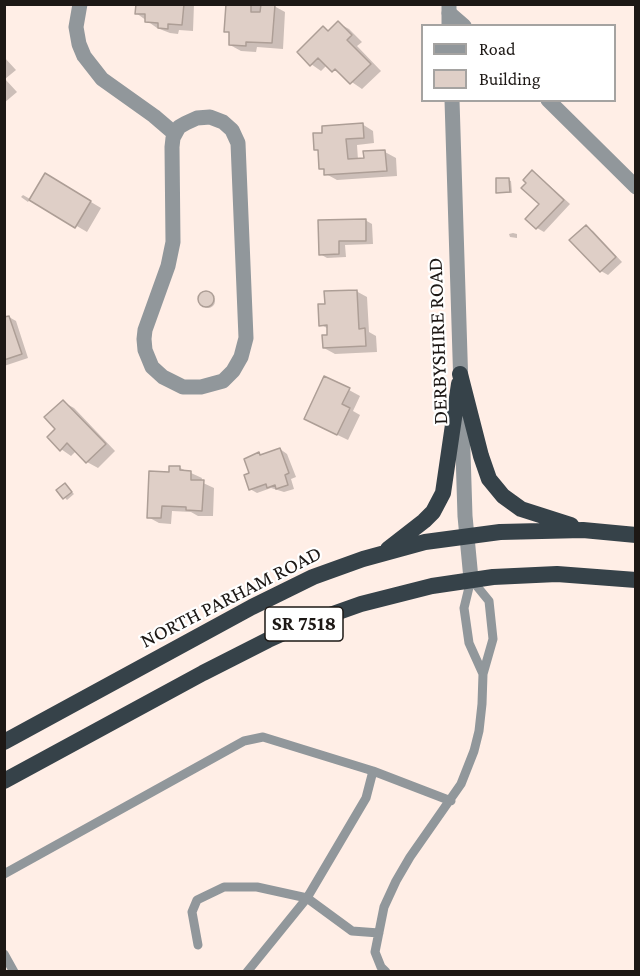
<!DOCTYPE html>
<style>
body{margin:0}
#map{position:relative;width:640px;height:976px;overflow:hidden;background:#ffeee6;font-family:"Crimson Pro",serif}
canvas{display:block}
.frame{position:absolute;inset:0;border:6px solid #1d1815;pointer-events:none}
.legend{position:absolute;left:421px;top:24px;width:195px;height:78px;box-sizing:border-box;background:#fff;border:2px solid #a5a3a1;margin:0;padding:8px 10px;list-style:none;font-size:18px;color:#1d1815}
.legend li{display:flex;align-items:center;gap:12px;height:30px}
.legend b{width:30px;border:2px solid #a5a3a1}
</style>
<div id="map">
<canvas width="640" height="976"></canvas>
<div class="frame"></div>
<ul class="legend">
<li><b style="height:8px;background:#91979b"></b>Road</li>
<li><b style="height:16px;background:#dfcfc7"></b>Building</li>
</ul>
</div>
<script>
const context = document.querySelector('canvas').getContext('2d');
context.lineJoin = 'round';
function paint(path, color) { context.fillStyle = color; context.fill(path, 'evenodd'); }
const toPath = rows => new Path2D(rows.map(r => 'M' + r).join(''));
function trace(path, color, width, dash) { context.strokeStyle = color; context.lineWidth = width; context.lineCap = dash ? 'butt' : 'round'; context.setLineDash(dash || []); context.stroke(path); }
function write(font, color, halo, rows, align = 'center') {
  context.font = font + ' "Crimson Pro",serif'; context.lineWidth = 4.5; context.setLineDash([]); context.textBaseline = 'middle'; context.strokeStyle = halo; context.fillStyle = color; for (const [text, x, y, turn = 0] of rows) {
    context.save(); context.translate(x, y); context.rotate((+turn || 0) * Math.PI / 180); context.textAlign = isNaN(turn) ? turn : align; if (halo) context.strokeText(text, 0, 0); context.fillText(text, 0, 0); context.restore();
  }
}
const shadow = toPath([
 [137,4,194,4,193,31,179,30,178,34,170,33,157,28,136,13],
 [227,4,274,6,285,12,283,49,257,47,256,52,241,51,230,45,231,34,226,31],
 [338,23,349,29,362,42,357,46,381,71,362,89,327,65,321,71,311,64,323,28,330,31],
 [4,57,16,70,5,79,17,92,4,103],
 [362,124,373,131,374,143,357,145,358,160,385,152,396,158,397,176,337,180,326,174,326,171,321,168,320,152,316,149],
 [532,172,539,176,570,204,544,232,537,228,541,204],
 [46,175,101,208,87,232,31,199],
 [508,180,511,181,512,193,498,192],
 [23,195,30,199,28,202,21,197],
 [365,220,372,224,373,244,345,245,346,257,327,258,320,254],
 [586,227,593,231,622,262,608,275,601,271],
 [513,233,517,234,517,238,510,237,509,234],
 [356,291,367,297,369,332,376,336,377,352,335,354,324,348,329,336,329,329,321,325],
 '201 301a7 7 0 1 1 14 0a7 7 0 1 1-14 0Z',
 [9,317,16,321,28,358,4,366,4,319],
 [349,390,360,396,353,411,360,415,348,440,317,425],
 [63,402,74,408,115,451,98,468,87,462,76,451,71,456,61,449,57,429],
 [280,449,287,454,296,477,291,479,294,489,284,492,271,488,257,493,250,489,251,474,259,454,262,456],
 [180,468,202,478,201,482,214,488,213,516,198,516,191,512,172,511,171,524,159,523,148,517,170,474],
 [65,485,74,494,67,500,58,490]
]);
const building = toPath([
 [136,4,184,4,182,25,168,24,168,29,158,28,158,23,145,22,145,14,135,14,136,4],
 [226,4,251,4,251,12,260,12,261,4,275,5,272,43,246,42,246,46,229,45,229,32,224,32,226,4],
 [338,21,352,35,347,40,371,64,350,84,335,69,332,72,318,58,310,66,297,52,323,26,328,31,338,21],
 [363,123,364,138,346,139,348,159,364,158,363,151,385,150,387,171,324,175,324,169,319,169,318,150,314,150,313,133,322,133,322,126,363,123],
 [532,170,564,200,536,229,525,219,539,204,521,188,526,183,523,180,532,170],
 [45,173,91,201,75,228,29,200,45,173],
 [496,178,509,178,510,192,496,193,496,178],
 [366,219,366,241,339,241,339,254,319,255,318,220,366,219],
 [586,225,616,257,600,272,569,240,586,225],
 [357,290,359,329,365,328,366,346,323,348,322,335,327,335,327,325,319,326,318,304,325,304,324,291,357,290],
 '198 299a8 8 0 1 1 16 0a8 8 0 1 1-16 0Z',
 [9,316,22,354,4,360,4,317,9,316],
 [324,376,350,388,342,404,350,408,337,435,304,419,324,376],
 [63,400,106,444,86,463,67,443,60,451,47,437,55,429,44,417,63,400],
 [280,448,289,473,285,475,288,485,276,489,275,485,267,488,266,484,249,490,244,475,249,473,244,459,259,452,260,455,280,448],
 [169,466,180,466,180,470,191,471,191,480,204,480,202,511,186,510,186,507,162,506,161,518,147,518,149,471,169,472,169,466],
 [65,483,72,492,63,499,56,490,65,483]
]);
const service = toPath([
 [471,579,464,608,469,643,483,674],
 [4,874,244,741,263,737,373,771,451,801],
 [198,945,192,912,197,900,224,887,257,887,307,898,352,931,379,933],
 [4,954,14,972],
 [247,972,307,898,366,798,373,771],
 [386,972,381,967,375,952,384,907,396,881,410,857,461,784,474,751,479,731,482,704,483,674,493,639,489,601,471,579]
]);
const minor = toPath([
 [80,4,76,27,79,44,84,56,102,79,154,116,175,134],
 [449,13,464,26],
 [548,100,636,187],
 [210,117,223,122,232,130,238,143,246,338,241,357,233,371,223,381,201,387,183,387,163,377,152,367,145,350,144,339,145,330,168,266,173,242,172,147,173,138,179,127,186,123,197,118,210,117]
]);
const tertiary = toPath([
 [449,4,449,26],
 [452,100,465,516,471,579]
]);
const trunk = toPath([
 [460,374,481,456,489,479,503,496,521,509,571,525],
 [388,549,424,521,433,512,443,493,459,384],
 [4,742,252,607,313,577,363,559,425,542,500,532,583,530,636,535],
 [4,781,203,673,268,640,299,626,361,604,432,586,493,577,557,574,636,580]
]);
const shields = [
 [304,624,78]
];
const shieldNames = [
 ["SR 7518",304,624]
];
const streetNames = [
 ["DERBYSHIRE ROAD",438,341,-92],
 ["NORTH PARHAM ROAD",231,597,-27]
];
paint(shadow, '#0003');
paint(building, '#dfcfc7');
trace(building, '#ad9e96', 1.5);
trace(service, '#91979b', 9);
trace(minor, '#91979b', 15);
trace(tertiary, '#91979b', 15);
trace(trunk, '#364249', 16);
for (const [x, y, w] of shields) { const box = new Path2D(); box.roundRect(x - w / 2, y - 17, w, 34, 4.5); context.fillStyle = '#fff'; context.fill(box); trace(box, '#1d1815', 1.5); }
write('bold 20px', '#1d1815', null, shieldNames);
write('21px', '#1d1815', '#fff', streetNames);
</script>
